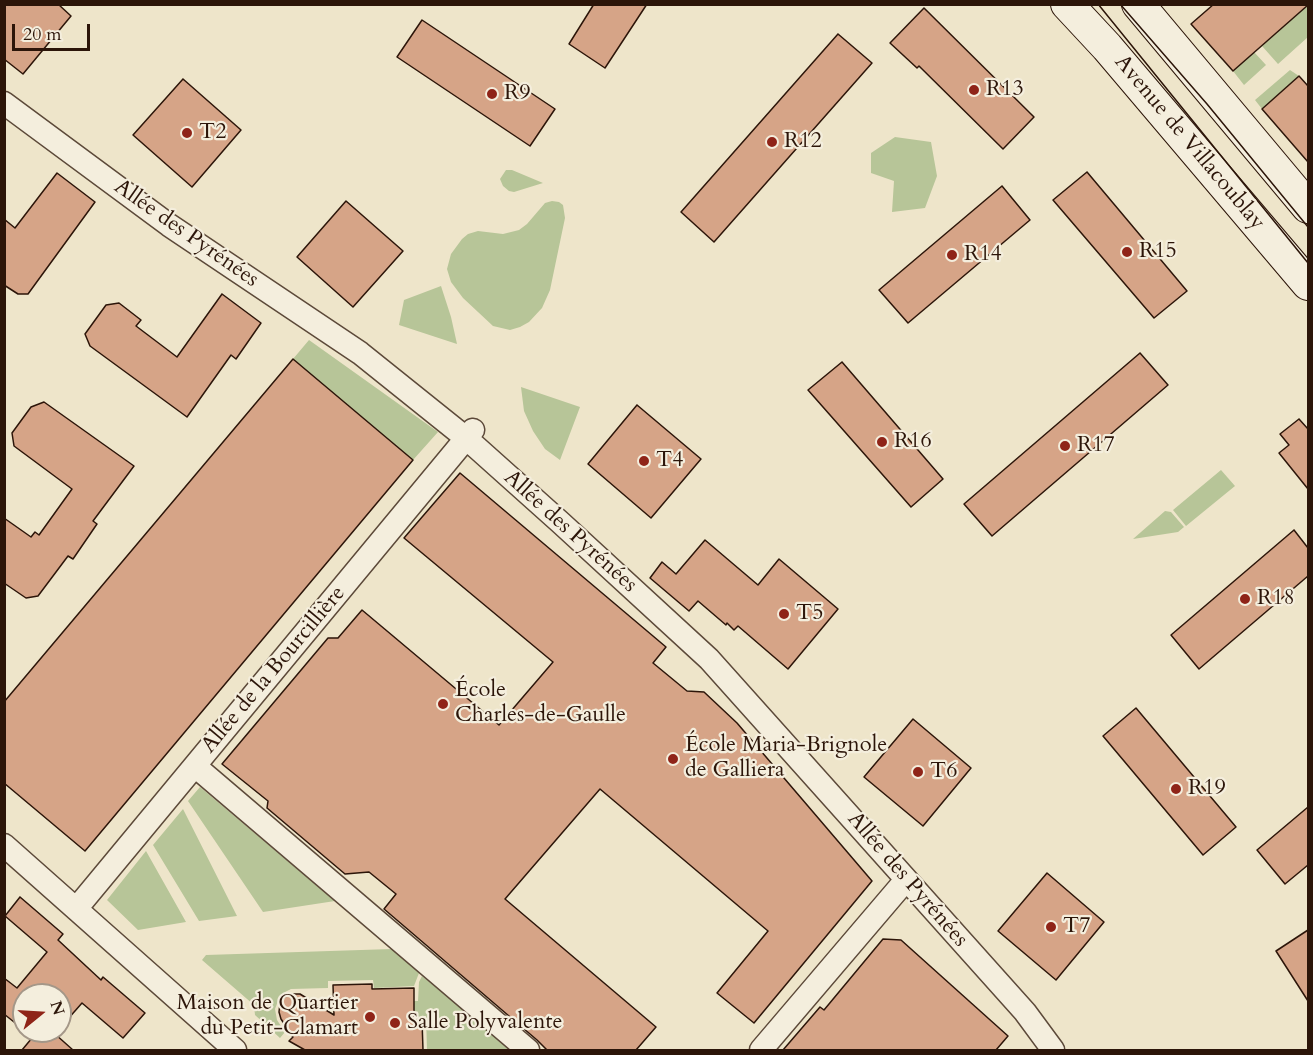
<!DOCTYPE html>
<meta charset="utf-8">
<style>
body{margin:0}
#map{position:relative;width:1313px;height:1055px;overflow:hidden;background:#eee5ca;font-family:Cardo,serif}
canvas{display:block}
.frame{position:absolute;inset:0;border:6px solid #2c1509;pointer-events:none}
.north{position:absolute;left:12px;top:983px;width:60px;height:60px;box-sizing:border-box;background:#f4eedd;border:2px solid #a49788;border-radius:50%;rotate:72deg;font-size:16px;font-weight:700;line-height:24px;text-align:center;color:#2c1509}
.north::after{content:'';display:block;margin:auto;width:21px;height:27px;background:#8f2418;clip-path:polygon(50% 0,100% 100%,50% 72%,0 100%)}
.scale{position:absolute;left:12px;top:24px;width:78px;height:27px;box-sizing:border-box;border:3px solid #2c1509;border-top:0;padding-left:8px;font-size:18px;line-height:21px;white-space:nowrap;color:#2c1509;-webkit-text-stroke:4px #f4eedd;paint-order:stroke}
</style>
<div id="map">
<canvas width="1313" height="1055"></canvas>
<div class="frame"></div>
<div class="north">N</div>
<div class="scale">20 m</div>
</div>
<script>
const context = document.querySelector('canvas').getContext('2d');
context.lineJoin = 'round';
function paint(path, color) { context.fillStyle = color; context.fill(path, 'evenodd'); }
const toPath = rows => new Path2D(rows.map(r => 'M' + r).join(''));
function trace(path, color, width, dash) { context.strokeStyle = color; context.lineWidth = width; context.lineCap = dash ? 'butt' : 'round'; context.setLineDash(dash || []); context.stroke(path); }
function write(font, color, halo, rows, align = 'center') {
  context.font = font + ' Cardo,serif'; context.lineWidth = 4.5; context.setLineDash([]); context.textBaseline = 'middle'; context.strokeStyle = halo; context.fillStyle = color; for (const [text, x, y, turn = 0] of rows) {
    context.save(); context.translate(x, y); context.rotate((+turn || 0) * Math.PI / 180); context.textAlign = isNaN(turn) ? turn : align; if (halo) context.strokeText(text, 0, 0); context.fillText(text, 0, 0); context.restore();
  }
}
const green = toPath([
 [1308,5,1308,37,1278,64,1262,46],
 [1254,52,1266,65,1244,85,1233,71],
 [1290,70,1299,76,1262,109,1255,100],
 [895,137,931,142,937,176,925,208,892,212,894,181,871,173,871,153],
 [506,170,512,170,543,183,514,192,509,191,503,186,500,179],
 [552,201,559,202,563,205,565,218,550,290,542,308,529,322,520,327,510,330,493,326,463,298,451,282,447,269,451,254,462,239,468,234,478,231,503,234,519,230,527,224,545,203],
 [441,286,451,317,457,344,399,325,404,300],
 [309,340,438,432,413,460,293,359],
 [521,387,580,407,560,460,545,449,533,431,524,411],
 [1221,470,1235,486,1186,526,1173,510],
 [1165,511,1171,512,1184,527,1178,532,1133,539],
 [200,787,335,901,263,912,188,801],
 [183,809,237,916,199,921,153,845],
 [146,851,186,922,138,930,107,900],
 [392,949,419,973,414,986,374,988,373,980,328,981,328,988,291,989,285,992,278,1001,275,1009,277,1020,285,1032,280,1038,255,1015,254,1005,202,960,206,955],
 [422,976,512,1050,427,1050,426,1016,422,1016,422,1020,414,1020,414,1001,418,1001,419,982]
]);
const building = toPath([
 [4,4,58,4,71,16,23,74,4,59,4,4],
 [594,4,647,4,605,68,569,44,594,4],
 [1214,4,1308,4,1308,5,1233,71,1191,24,1214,4],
 [924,8,1034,117,1003,149,919,66,917,68,890,43,924,8],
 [422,20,555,109,530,146,397,57,422,20],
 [838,34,872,63,714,242,681,212,838,34],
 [1299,76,1308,86,1308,162,1262,109,1299,76],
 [183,79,241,130,192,187,133,135,183,79],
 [1087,172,1187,291,1154,318,1053,200,1087,172],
 [57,173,95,202,28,294,18,294,4,285,4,219,15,228,57,173],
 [1002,186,1030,220,908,323,879,290,1002,186],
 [346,201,403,251,353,307,297,257,346,201],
 [222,294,261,323,236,359,231,355,187,417,90,346,85,334,106,305,119,303,141,320,136,326,177,357,222,294],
 [1140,353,1168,385,992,536,964,504,1140,353],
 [293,359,413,460,85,851,4,783,4,702,293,359],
 [842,362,943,479,911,507,808,390,842,362],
 [44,402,134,466,93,521,97,524,73,559,68,556,38,596,26,598,4,583,4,518,31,537,35,532,39,535,72,489,14,446,12,433,31,407,44,402],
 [637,405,701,459,651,518,588,464,637,405],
 [1299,419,1308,429,1308,489,1279,453,1289,445,1280,434,1299,419],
 [460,473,666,647,653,663,687,691,704,692,737,723,872,881,754,1023,717,993,768,931,600,789,505,899,656,1027,636,1050,547,1050,537,1040,384,909,396,894,369,872,345,874,267,808,268,801,222,764,328,638,338,638,362,610,499,725,553,662,404,538,460,473],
 [1294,530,1308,548,1308,576,1199,669,1171,635,1294,530],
 [705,540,758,585,779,559,838,609,788,669,738,626,734,630,727,623,726,625,698,601,689,611,650,578,662,562,676,574,705,540],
 [1136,708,1236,827,1203,855,1103,736,1136,708],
 [913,719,971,768,923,826,864,777,913,719],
 [1308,807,1308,865,1285,884,1257,850,1308,807],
 [1047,873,1104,922,1056,980,998,931,1047,873],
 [20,897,63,934,58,940,101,980,103,977,145,1013,123,1038,82,1003,60,1028,60,995,24,995,24,1030,4,1014,4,978,17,988,47,952,5,916,20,897],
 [1308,930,1308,1001,1276,951,1308,930],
 [883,939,901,940,1008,1036,996,1050,783,1050,820,1007,824,1010,883,939],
 [372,984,372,989,414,988,414,1020,422,1020,423,1050,305,1050,289,1041,293,1037,281,1019,279,1012,280,1003,284,998,290,994,300,994,334,1015,333,985,372,984],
 [25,1031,57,1031,55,1034,73,1050,22,1050,32,1038,25,1031]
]);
const street = toPath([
 [4,103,169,225,360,353,466,438,561,523,709,659,1025,1012,1053,1050],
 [195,766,528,1050],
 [4,845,235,1050],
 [76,909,473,430],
 [761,1050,905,881]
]);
const secondary = toPath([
 [1067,4,1107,47,1308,284],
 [1138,4,1308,207]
]);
const tram = toPath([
 [1098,4,1308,263],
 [1120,4,1207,104,1308,227]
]);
const markers = [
 [974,90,6,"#8f2418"],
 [492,94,6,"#8f2418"],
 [187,133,6,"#8f2418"],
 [772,142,6,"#8f2418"],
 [1127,252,6,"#8f2418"],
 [952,255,6,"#8f2418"],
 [882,442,6,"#8f2418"],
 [1065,446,6,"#8f2418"],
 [644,461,6,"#8f2418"],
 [1245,599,6,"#8f2418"],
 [784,614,6,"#8f2418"],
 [443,704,6,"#8f2418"],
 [673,759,6,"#8f2418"],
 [918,772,6,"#8f2418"],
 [1176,789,6,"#8f2418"],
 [1051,927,6,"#8f2418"],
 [370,1017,6,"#8f2418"],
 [395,1023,6,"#8f2418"]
];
const poiNames = [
 ["R13",986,90],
 ["R9",504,94],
 ["T2",199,133],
 ["R12",784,142],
 ["R15",1139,252],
 ["R14",964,255],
 ["R16",894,442],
 ["R17",1077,446],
 ["T4",656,461],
 ["R18",1257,599],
 ["T5",796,614],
 ["École",455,691],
 ["Charles-de-Gaulle",455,716],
 ["École Maria-Brignole",685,746],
 ["de Galliera",685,771],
 ["T6",930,772],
 ["R19",1188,789],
 ["T7",1063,927],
 ["Maison de Quartier",358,1004,"right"],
 ["du Petit-Clamart",358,1029,"right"],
 ["Salle Polyvalente",407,1023]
];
const streetNames = [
 ["Avenue de Villacoublay",1189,143,50],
 ["Allée des Pyrénées",186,234,35],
 ["Allée des Pyrénées",570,532,42],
 ["Allée de la Bourcillière",274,670,-50],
 ["Allée des Pyrénées",907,880,49]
];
paint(green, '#b7c598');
paint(building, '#d6a487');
trace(building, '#2c1509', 1.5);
trace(street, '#5c4939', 25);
trace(secondary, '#2c1509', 34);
trace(street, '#f4eedd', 22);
trace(secondary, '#f4eedd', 32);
trace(tram, '#2c1509', 1.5);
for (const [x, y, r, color] of markers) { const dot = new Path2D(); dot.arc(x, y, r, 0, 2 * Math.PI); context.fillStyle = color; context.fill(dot); trace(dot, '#f4eedd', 2); }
write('22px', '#2c1509', '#f4eedd', poiNames, 'left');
write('22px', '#2c1509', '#f4eedd', streetNames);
</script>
